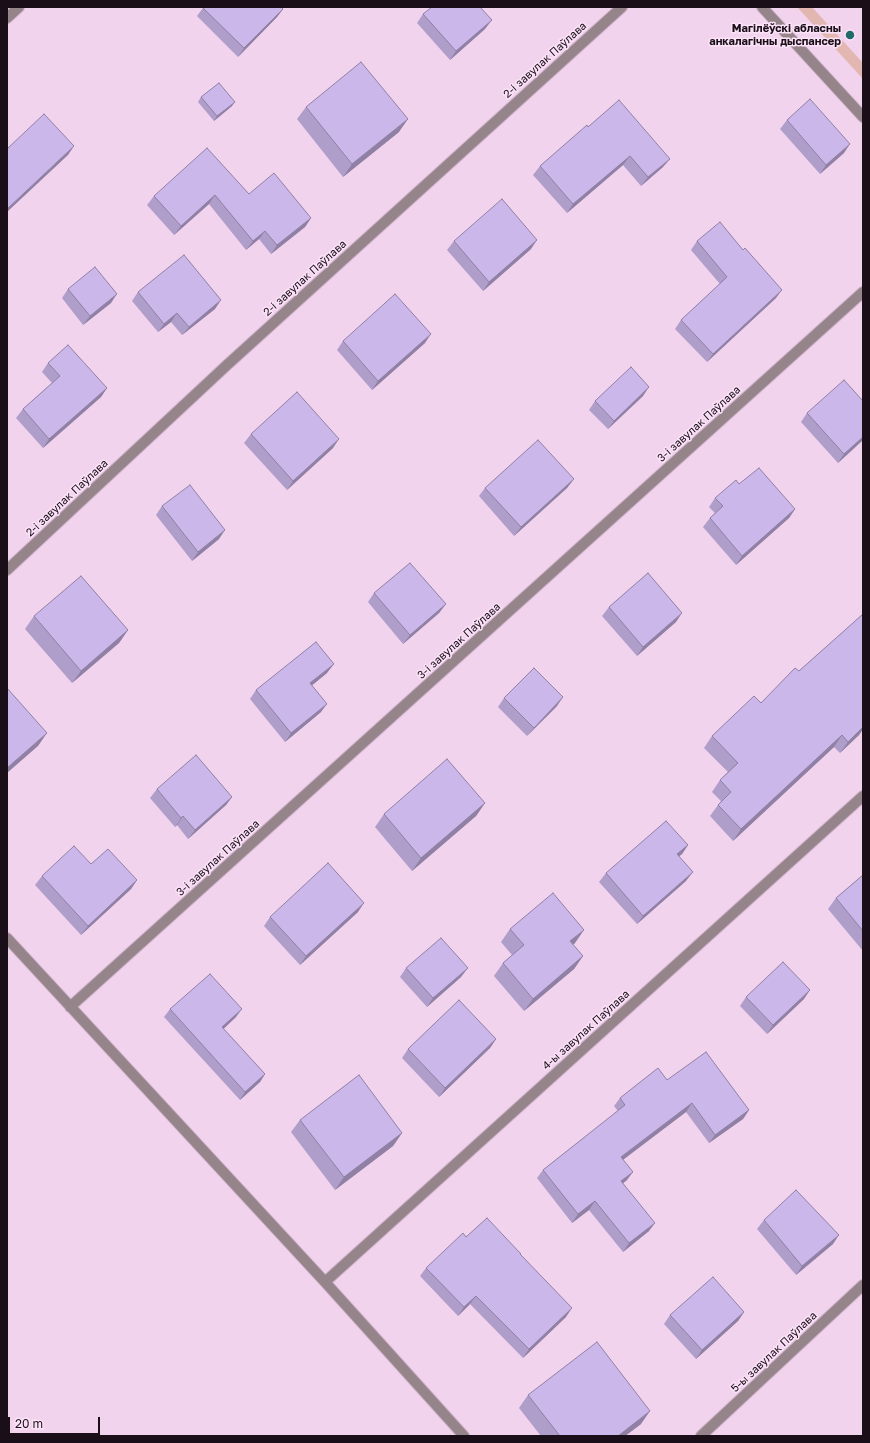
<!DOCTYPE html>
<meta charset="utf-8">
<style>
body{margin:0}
#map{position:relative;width:870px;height:1443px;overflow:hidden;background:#f2d3ed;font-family:"Golos Text",sans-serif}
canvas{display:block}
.frame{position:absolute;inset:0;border:8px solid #1a0f18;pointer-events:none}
.scale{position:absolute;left:8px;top:1417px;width:92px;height:18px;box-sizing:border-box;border:2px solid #1a0f18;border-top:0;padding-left:5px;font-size:12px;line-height:14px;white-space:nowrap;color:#1a0f18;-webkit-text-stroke:3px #fce2f8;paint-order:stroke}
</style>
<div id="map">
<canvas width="870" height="1443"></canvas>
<div class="frame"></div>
<div class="scale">20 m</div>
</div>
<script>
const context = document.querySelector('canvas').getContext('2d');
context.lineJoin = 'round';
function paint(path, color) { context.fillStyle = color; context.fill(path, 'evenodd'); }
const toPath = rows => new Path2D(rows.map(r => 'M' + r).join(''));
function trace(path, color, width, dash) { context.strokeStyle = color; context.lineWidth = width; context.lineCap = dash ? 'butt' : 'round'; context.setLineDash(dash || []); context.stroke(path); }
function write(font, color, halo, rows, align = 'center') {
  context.font = font + ' "Golos Text",sans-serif'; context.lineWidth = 3; context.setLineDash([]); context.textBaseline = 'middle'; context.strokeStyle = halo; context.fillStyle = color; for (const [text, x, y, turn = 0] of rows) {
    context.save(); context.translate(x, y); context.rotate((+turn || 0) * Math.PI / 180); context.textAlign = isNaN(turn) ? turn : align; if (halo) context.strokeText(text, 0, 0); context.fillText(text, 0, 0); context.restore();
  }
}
const green = toPath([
 [797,7,812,7,863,63,863,79]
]);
const street = toPath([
 [762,7,863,117],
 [7,18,19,7],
 [7,570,227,365,622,7],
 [7,938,325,1282,464,1436],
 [70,1007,863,292],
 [325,1282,863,796],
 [701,1436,863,1285]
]);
const wall = toPath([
 [203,8,283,9,277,17,238,57,197,16],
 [423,14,485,29,450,60,417,23],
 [201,97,232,106,214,121,198,102],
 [306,107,399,132,343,177,297,119],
 [787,120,844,153,820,174,780,129],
 [588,127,663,167,641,186,623,165,567,213,533,175,540,166],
 [249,194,311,218,305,227,271,254,259,239,246,250,209,204,174,235,147,205,154,196],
 [454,241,531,249,483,291,447,250],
 [697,241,776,298,707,362,675,329,681,320,720,284,691,250],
 [68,289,111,303,83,325,62,298],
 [138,292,215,309,182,335,171,322,158,332,132,301],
 [343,341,425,343,372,390,337,350],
 [48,363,107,388,101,397,43,448,16,418,23,409,52,383,42,372],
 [643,396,608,429,589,410,595,401],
 [863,401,863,440,838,463,801,422,807,413],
 [251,434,333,448,287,490,244,443],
 [574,479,567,488,514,536,479,496,485,488],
 [739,484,795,509,789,518,736,565,703,527,710,518,715,513,709,507,715,498],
 [162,506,219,539,192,561,156,515],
 [374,593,446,604,439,613,403,644,368,602],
 [609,607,676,622,637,656,602,616],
 [863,614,863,729,859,735,840,753,834,747,733,841,710,816,718,805,721,801,712,792,720,780,728,772,704,748,712,736,761,703,799,671],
 [34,616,128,630,119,643,72,683,25,629],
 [327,673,312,685,321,712,285,742,250,699,256,690],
 [504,698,557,706,527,736,498,707],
 [157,789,232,797,226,805,188,839,177,825,175,827,150,798],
 [485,803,476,816,412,871,375,827,384,814],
 [688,845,682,854,679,856,686,881,637,924,599,882,606,873],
 [91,864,137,880,131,889,81,935,35,885,42,876],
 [863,875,863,951,828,909,836,898],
 [358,912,300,965,264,926,270,917],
 [510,929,575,943,573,945,583,956,574,969,524,1011,494,976,503,963,512,955,501,942],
 [406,968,461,977,427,1007,400,977],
 [746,997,804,999,767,1034,740,1006],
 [170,1009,236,1017,223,1029,265,1074,260,1082,240,1100,164,1017],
 [496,1039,490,1048,439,1097,402,1058,408,1049],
 [667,1080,749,1110,743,1119,709,1143,686,1112,623,1159,627,1180,623,1183,649,1231,623,1252,589,1210,572,1223,537,1178,543,1170,618,1111,614,1106,620,1098],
 [300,1120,402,1133,393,1146,335,1190,291,1132],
 [764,1220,833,1244,796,1275,757,1229],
 [466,1237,520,1255,566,1317,523,1358,470,1304,458,1316,420,1276,426,1268],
 [744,1312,738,1321,696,1359,664,1324,670,1315],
 [528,1395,641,1424,625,1436,541,1436,519,1408]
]);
const shadedWall = toPath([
 [283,9,277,17,238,57,244,48],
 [492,20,485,29,450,60,456,51],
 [235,102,232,106,214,121,217,116],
 [408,119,399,132,343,177,352,164],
 [850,144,844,153,820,174,826,165],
 [74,146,68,155,7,212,7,209],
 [630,156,623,165,567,213,573,204],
 [670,159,663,167,641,186,648,177],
 [215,195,209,204,174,235,181,226],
 [311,218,305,227,271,254,277,245],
 [265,231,259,239,246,250,253,241],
 [537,240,531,249,483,291,489,282],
 [782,290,776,298,707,362,713,354],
 [117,294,111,303,83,325,90,316],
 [221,300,215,309,182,335,189,327],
 [177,313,171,322,158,332,164,324],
 [431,334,425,343,372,390,378,381],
 [649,387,643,396,608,429,614,421],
 [107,388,101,397,43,448,49,439],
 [863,437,863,440,838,463,844,454],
 [339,439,333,448,287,490,293,481],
 [574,479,567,488,514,536,521,527],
 [795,509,789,518,736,565,742,556],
 [225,530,219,539,192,561,198,552],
 [446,604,439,613,403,644,410,635],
 [682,613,676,622,637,656,643,647],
 [128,630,119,643,72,683,81,671],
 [334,664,327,673,304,692,310,683],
 [563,697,557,706,527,736,534,728],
 [327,704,321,712,285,742,291,733],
 [863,725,863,729,859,735,840,753,848,742],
 [47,733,38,746,7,773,7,768],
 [842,735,834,747,733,841,741,829],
 [232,797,226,805,188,839,195,830],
 [485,803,476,816,412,871,421,858],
 [183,816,177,825,175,827,181,818],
 [688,845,682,854,671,863,677,854],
 [693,872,686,881,637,924,643,916],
 [137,880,131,889,81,935,88,926],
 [364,903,358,912,300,965,306,956],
 [584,930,575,943,561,954,570,941],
 [583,956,574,969,524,1011,533,999],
 [468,968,461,977,427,1007,433,998],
 [810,990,804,999,767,1034,773,1025],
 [242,1009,236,1017,216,1036,222,1027],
 [496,1039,490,1048,439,1097,445,1088],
 [265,1074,260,1082,240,1100,245,1092],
 [692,1103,686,1112,615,1166,621,1157],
 [749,1110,743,1119,709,1143,715,1135],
 [402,1133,393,1146,335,1190,344,1177],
 [633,1172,627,1180,616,1189,621,1181],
 [595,1201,589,1210,572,1223,578,1214],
 [655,1223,649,1231,623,1252,629,1243],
 [839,1235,833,1244,796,1275,802,1266],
 [476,1296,470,1304,458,1316,464,1307],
 [572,1308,566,1317,523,1358,529,1349],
 [744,1312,738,1321,696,1359,702,1350],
 [650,1411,641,1424,625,1436,618,1436]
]);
const building = toPath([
 [204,7,281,7,283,9,244,48,203,8,204,7],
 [432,7,480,7,492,20,456,51,423,14,432,7],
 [361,62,408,119,352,164,306,107,361,62],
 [219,83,235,102,217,116,201,97,219,83],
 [810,99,850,144,826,165,787,120,810,99],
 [619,100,670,159,648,177,630,156,573,204,540,166,587,125,588,127,619,100],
 [44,114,74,146,7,209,7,149,44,114],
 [207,148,249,194,274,173,311,218,277,245,265,231,253,241,215,195,181,226,154,196,207,148],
 [502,199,537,240,489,282,454,241,502,199],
 [720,222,743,250,745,248,782,290,713,354,681,320,727,277,697,241,720,222],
 [184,255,221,300,189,327,177,313,164,324,138,292,184,255],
 [95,267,117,294,90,316,68,289,95,267],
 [395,294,431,334,378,381,343,341,395,294],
 [68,345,107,388,49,439,23,409,60,376,48,363,68,345],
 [631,367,649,387,614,421,595,401,631,367],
 [844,380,863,401,863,437,844,454,807,413,844,380],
 [297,392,339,439,293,481,251,434,297,392],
 [538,440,574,479,521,527,485,488,538,440],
 [759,468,795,509,742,556,710,518,723,506,715,498,736,480,739,484,759,468],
 [190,485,225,530,198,552,162,506,190,485],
 [410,563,446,604,410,635,374,593,410,563],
 [648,573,682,613,643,647,609,607,648,573],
 [81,576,128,630,81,671,34,616,81,576],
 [863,614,863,727,848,742,842,735,741,829,718,805,731,792,720,780,738,763,712,736,754,696,761,703,795,668,799,671,863,614],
 [316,642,334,664,310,683,327,704,291,733,256,690,316,642],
 [534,668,563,697,534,728,504,698,534,668],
 [7,688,47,733,7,768,7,688],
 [196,755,232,797,195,830,183,816,181,818,157,789,196,755],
 [447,759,485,803,421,858,384,814,447,759],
 [666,821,688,845,677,854,693,872,643,916,606,873,666,821],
 [74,846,91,864,108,849,137,880,88,926,42,876,74,846],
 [328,863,364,903,306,956,270,917,328,863],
 [863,875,863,931,836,898,863,875],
 [553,893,584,930,570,941,583,956,533,999,503,963,524,945,510,929,553,893],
 [441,938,468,968,433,998,406,968,441,938],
 [783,962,810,990,773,1025,746,997,783,962],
 [210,974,242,1009,222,1027,265,1074,245,1092,170,1009,210,974],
 [459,1000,496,1039,445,1088,408,1049,459,1000],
 [706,1052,749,1110,715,1135,692,1103,621,1157,633,1172,621,1181,655,1223,629,1243,595,1201,578,1214,543,1170,625,1105,620,1098,658,1068,667,1080,706,1052],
 [359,1075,402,1133,344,1177,300,1120,359,1075],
 [796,1190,839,1235,802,1266,764,1220,796,1190],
 [487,1218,521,1254,520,1254,572,1308,529,1349,476,1296,464,1307,426,1268,463,1233,466,1237,487,1218],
 [713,1277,744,1312,702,1350,670,1315,713,1277],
 [597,1342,650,1411,618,1436,560,1436,528,1395,597,1342]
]);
const markers = [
 [850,35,5,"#206b67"]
];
const poiNames = [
 ["Магілёўскі абласны",841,29],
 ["анкалагічны дыспансер",841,42]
];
const streetNames = [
 ["2-і завулак Паўлава",545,60,-42],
 ["2-і завулак Паўлава",305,278,-42],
 ["3-і завулак Паўлава",699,424,-42],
 ["2-і завулак Паўлава",67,498,-43],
 ["3-і завулак Паўлава",459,641,-42],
 ["3-і завулак Паўлава",218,858,-42],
 ["4-ы завулак Паўлава",586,1030,-42],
 ["5-ы завулак Паўлава",774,1352,-43]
];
paint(green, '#e3b7b1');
trace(street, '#cbb0c7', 12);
trace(street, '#958489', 10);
paint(wall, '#af9dca');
paint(shadedWall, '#8f80a4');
paint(building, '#ccb7eb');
trace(building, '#8f80a4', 1);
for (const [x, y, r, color] of markers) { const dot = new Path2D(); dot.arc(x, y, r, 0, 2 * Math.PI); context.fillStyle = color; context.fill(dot); trace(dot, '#fce2f8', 1.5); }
write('bold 11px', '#1a0f18', '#fce2f8', poiNames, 'right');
write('11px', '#1a0f18', '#fce2f8', streetNames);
</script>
